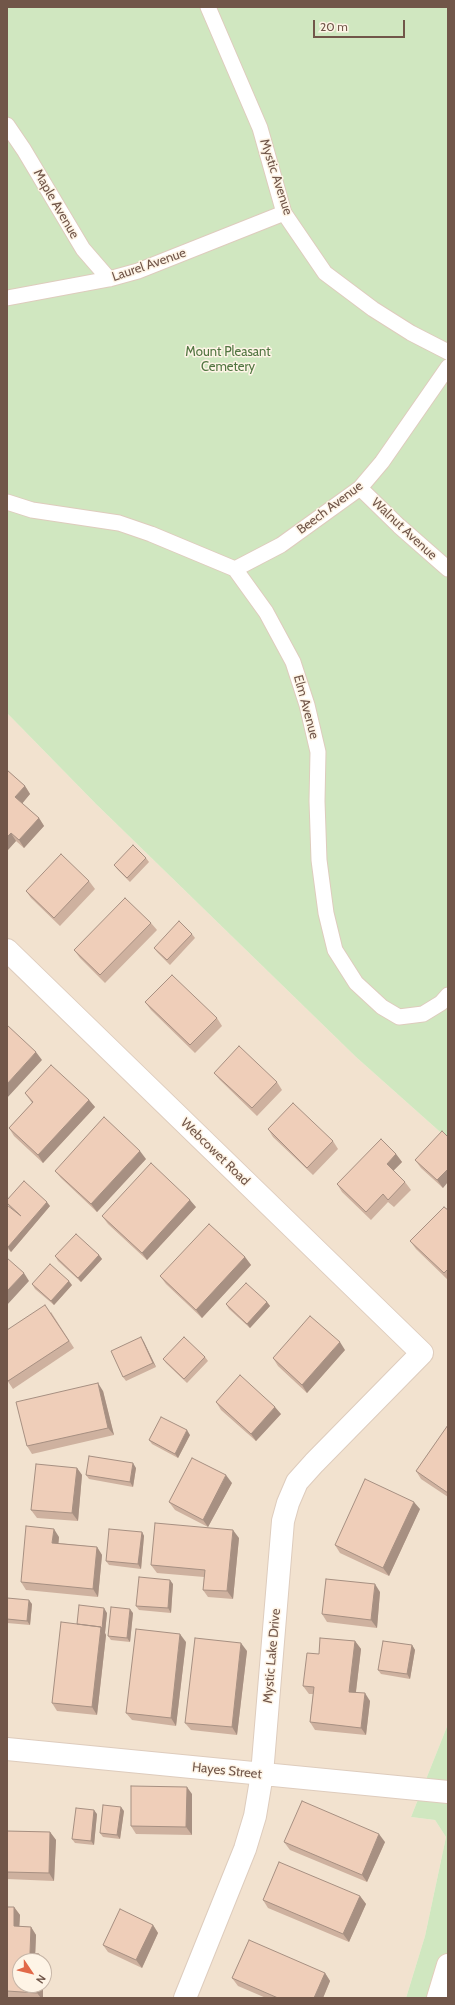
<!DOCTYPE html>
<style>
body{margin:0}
#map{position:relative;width:455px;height:2005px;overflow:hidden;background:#fbf0e0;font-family:Cabin,sans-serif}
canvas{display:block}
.frame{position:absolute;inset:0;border:8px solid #715649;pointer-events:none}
.north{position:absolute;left:12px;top:1953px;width:40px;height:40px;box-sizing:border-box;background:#fef4e6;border:1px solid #c6b5a7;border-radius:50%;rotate:125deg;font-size:11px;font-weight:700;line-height:16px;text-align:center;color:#715649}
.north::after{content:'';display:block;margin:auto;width:14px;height:18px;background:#e16949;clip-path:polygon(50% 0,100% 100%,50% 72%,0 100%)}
.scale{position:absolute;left:313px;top:20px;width:92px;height:18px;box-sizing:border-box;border:2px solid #715649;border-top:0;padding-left:5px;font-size:12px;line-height:14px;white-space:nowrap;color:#715649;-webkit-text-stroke:3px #fef4e6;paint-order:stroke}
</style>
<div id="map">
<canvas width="455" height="2005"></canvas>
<div class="frame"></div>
<div class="north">N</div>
<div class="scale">20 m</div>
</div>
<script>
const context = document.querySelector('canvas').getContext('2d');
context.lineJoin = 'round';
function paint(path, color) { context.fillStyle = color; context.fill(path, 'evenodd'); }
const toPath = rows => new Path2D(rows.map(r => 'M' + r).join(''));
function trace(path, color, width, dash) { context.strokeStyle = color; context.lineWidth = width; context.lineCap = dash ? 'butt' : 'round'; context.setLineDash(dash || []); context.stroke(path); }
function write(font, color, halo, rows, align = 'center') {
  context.font = font + ' Cabin,sans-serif'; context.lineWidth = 3; context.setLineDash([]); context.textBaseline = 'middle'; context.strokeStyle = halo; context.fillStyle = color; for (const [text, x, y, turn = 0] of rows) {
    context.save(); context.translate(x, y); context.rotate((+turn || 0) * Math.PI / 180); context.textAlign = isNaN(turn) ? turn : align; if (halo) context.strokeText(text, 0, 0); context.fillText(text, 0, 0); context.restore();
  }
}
const residential = toPath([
 [7,713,96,804,356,1057,448,1139,448,1724,411,1817,435,1820,446,1837,425,1936,406,1998,7,1998],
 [20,1961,44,1961,44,1985,20,1985]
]);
const green = toPath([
 [7,7,448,7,448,1139,356,1057,96,804,7,713],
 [448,1724,448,1998,406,1998,425,1936,446,1837,435,1820,411,1817]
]);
const lane = toPath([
 [208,7,260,128,284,213,325,273,373,309,411,333,448,352],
 [7,125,24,150,83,249,109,279],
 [7,298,109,279,138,271,284,213],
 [360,488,399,526,448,569],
 [7,502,32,510,119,523,151,534,235,569,266,612,293,662,307,705,318,752,317,801,319,860,326,913,335,950,356,983,382,1007,399,1017,423,1014,441,1003,448,995],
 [235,569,281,545,360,488,382,462,448,367]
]);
const street = toPath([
 [7,950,422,1353,314,1463,297,1482,288,1503,283,1521,262,1774,255,1816,245,1849,185,1998],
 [7,1749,448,1792]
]);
const secondary = toPath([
 [438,1998,448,1965]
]);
const wall = toPath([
 [7,770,25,786,30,794,22,803,39,818,44,826,24,848,16,841,7,851],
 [146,858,149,862,130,882,117,869,114,865],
 [89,881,95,889,60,926,31,898,26,891],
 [151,923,157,930,105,983,80,958,74,950],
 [192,934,195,938,170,965,157,952,154,948],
 [145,1002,217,1018,222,1026,195,1053,151,1010],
 [214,1073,277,1082,282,1090,257,1116,220,1080],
 [25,1093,89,1100,95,1107,43,1163,14,1136,9,1128,32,1103],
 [268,1129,333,1141,338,1149,313,1175,273,1137],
 [448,1137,443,1188,421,1168,415,1160],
 [396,1154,402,1162,393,1171,405,1182,411,1190,394,1207,388,1202,371,1220,342,1192,337,1184],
 [146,1159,97,1212,61,1178,55,1171],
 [7,1200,50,1206,11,1252,7,1248,7,1205,14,1210,7,1203],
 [196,1207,147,1260,108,1224,102,1216],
 [448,1210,448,1280,416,1249,410,1241],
 [99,1255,102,1259,81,1282,58,1261,55,1256],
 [245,1257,251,1265,202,1318,166,1284,160,1276],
 [32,1284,72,1285,54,1305,35,1289],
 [267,1302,270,1306,250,1328,229,1309,226,1304],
 [51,1312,74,1348,13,1389,7,1380],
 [141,1337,144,1342,156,1367,126,1381,123,1377],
 [345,1350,307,1393,278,1366,273,1358],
 [205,1357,208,1361,187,1383,166,1363,163,1359],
 [103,1391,114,1435,32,1454,27,1446],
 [216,1402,281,1414,256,1441,221,1410],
 [448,1425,448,1497,421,1479,416,1471],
 [190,1435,178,1458,152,1444,149,1440],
 [77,1468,82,1475,78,1521,37,1518,31,1510],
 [136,1468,133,1487,89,1479,86,1475],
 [232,1483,208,1527,175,1510,169,1502],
 [420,1509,389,1576,340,1553,335,1545],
 [142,1532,144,1536,141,1569,109,1565,106,1561],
 [59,1537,58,1543,97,1547,102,1555,98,1597,26,1590,21,1582],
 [239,1538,233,1599,208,1597,203,1590,204,1577,157,1573,151,1565],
 [173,1584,171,1613,139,1610,136,1606],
 [380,1592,377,1628,327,1622,322,1614],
 [7,1598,32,1604,30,1625,7,1623],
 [107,1613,105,1633,106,1635,97,1715,57,1711,52,1703,77,1624],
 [133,1613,130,1642,111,1640,108,1636],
 [355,1641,361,1649,356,1692,370,1701,366,1735,315,1730,310,1722,313,1694,309,1694,303,1686,319,1654],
 [186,1642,176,1726,132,1720,126,1713],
 [412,1645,415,1650,410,1679,381,1674,378,1670],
 [247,1651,237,1735,191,1730,185,1723],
 [192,1794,192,1835,136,1834,131,1826],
 [124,1811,120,1839,103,1837,100,1833],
 [97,1814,94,1845,75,1843,72,1839],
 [7,1831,50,1832,56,1840,54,1881,7,1879],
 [284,1842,385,1842,367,1882,290,1850],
 [360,1896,366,1904,349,1942,268,1908,263,1900],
 [7,1907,14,1907,20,1915,19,1926,31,1927,36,1935,35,1953,39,1954,44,1961,20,1961,43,1985,43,1998,7,1998],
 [153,1925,158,1933,142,1968,108,1952,103,1945],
 [325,1973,330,1981,323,1998,266,1998,238,1986,232,1978]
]);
const shadedWall = toPath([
 [25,786,30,794,21,805,15,797],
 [39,818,44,826,24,848,19,840],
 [11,833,16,841,7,851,7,837],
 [36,1052,42,1060,7,1098,7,1084],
 [89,1100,95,1107,43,1163,38,1155],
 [140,1151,146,1159,97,1212,91,1204],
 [396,1154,402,1162,392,1172,387,1164],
 [448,1169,448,1182,443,1188,437,1180],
 [190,1200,196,1207,147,1260,142,1253],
 [47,1202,50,1206,11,1252,8,1247],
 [99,1255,102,1259,81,1282,78,1278],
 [245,1257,251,1265,202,1318,196,1310],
 [24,1273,29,1281,7,1305,7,1291],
 [69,1281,72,1285,54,1305,51,1301],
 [267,1302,270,1306,250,1328,247,1324],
 [141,1337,144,1342,156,1367,153,1363],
 [340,1342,345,1350,307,1393,302,1385],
 [98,1383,103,1391,114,1435,108,1428],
 [275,1407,281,1414,256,1441,251,1434],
 [187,1430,190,1435,178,1458,175,1454],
 [133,1463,136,1468,133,1487,130,1482],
 [77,1468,82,1475,78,1521,72,1513],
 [226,1475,232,1483,208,1527,203,1520],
 [414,1502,420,1509,389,1576,383,1568],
 [54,1529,59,1537,58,1550,52,1543],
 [233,1530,239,1538,233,1599,227,1591],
 [142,1532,144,1536,141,1569,138,1564],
 [97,1547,102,1555,98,1597,93,1589],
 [170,1580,173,1584,171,1613,168,1608],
 [375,1584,380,1592,377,1628,371,1620],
 [29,1600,32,1604,30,1625,27,1621],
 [104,1608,107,1613,105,1633,106,1635,97,1715,92,1707,101,1627],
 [130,1609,133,1613,130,1642,127,1638],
 [180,1634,186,1642,176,1726,171,1718],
 [355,1641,361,1649,355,1699,349,1692],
 [241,1643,247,1651,237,1735,232,1727],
 [412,1645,415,1650,410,1679,407,1674],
 [365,1693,370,1701,366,1735,361,1728],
 [187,1787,192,1794,192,1835,186,1827],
 [121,1807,124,1811,120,1839,117,1835],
 [94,1810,97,1814,94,1845,91,1841],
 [50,1832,56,1840,54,1881,49,1873],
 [379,1834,385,1842,367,1882,362,1875],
 [360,1896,366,1904,349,1942,343,1934],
 [14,1907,20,1915,19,1934,14,1926],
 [153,1925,158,1933,142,1968,136,1960],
 [31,1927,36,1935,35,1961,30,1953],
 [39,1954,44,1961,38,1961],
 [325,1973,330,1981,323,1998,314,1998],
 [37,1985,43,1985,43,1998,41,1998,37,1993]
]);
const building = toPath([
 [7,770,25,786,15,797,39,818,19,840,11,833,7,837,7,770],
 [133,845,146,858,127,878,114,865,133,845],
 [61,854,89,881,54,918,26,891,61,854],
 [125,898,151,923,100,975,74,950,125,898],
 [179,921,192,934,167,960,154,948,179,921],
 [172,975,217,1018,190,1045,145,1002,172,975],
 [7,1025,36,1052,7,1084,7,1025],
 [239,1046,277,1082,252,1108,214,1073,239,1046],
 [51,1065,89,1100,38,1155,9,1128,33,1102,25,1093,51,1065],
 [293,1103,333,1141,307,1168,268,1129,293,1103],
 [104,1117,140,1151,91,1204,55,1171,104,1117],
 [442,1131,448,1137,448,1169,437,1180,415,1160,442,1131],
 [381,1139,396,1154,387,1164,405,1182,388,1200,383,1194,366,1212,337,1184,381,1139],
 [151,1163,190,1200,142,1253,102,1216,151,1163],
 [24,1181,47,1202,8,1247,7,1247,7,1205,21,1216,7,1203,7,1200,24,1181],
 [444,1207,448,1210,448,1269,444,1273,410,1241,444,1207],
 [209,1224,245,1257,196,1310,160,1276,209,1224],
 [76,1234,99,1255,78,1278,55,1256,76,1234],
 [7,1258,24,1273,7,1291,7,1258],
 [50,1264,69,1281,51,1301,32,1284,50,1264],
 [246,1283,267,1302,247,1324,226,1304,246,1283],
 [45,1305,69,1341,8,1381,7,1380,7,1330,45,1305],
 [310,1316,340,1342,302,1385,273,1358,310,1316],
 [141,1337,153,1363,123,1377,111,1351,141,1337],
 [184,1337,205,1357,184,1379,163,1359,184,1337],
 [240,1375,275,1407,251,1434,216,1402,240,1375],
 [98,1383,108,1428,27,1446,16,1402,98,1383],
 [161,1417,187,1430,175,1454,149,1440,161,1417],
 [448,1425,448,1493,416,1471,448,1425],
 [89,1456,133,1463,130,1482,86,1475,89,1456],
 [192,1458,226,1475,203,1520,169,1502,192,1458],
 [36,1464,77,1468,72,1513,31,1510,36,1464],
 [365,1479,414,1502,383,1568,335,1545,365,1479],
 [155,1523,233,1530,227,1591,203,1590,205,1570,151,1565,155,1523],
 [26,1526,54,1529,52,1543,97,1547,93,1589,21,1582,26,1526],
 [109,1529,142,1532,138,1564,106,1561,109,1529],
 [139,1577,170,1580,168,1608,136,1606,139,1577],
 [326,1579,375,1584,371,1620,322,1614,326,1579],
 [7,1598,29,1600,27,1621,7,1619,7,1598],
 [79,1605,104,1608,102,1629,101,1627,77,1624,79,1605],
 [111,1607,130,1609,127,1638,108,1636,111,1607],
 [61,1622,101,1627,92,1707,52,1703,61,1622],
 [136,1629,180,1634,171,1718,126,1713,136,1629],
 [195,1638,241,1643,232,1727,185,1723,195,1638],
 [320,1638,355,1641,349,1692,365,1693,361,1728,310,1722,314,1687,303,1686,307,1653,319,1654,320,1638],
 [383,1641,412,1645,407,1674,378,1670,383,1641],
 [131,1786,187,1787,186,1827,131,1826,131,1786],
 [302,1801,379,1834,362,1875,284,1842,302,1801],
 [103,1805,121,1807,117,1835,100,1833,103,1805],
 [76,1808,94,1810,91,1841,72,1839,76,1808],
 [7,1831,50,1832,49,1873,7,1872,7,1831],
 [279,1862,360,1896,343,1934,263,1900,279,1862],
 [7,1907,14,1907,14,1926,31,1927,30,1953,39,1954,38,1961,20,1961,20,1985,37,1985,37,1993,7,1991,7,1907],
 [120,1909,153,1925,136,1960,103,1945,120,1909],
 [249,1940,325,1973,314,1998,278,1998,232,1978,249,1940]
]);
const streetNames = [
 ["Mystic Avenue",276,177,72],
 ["Maple Avenue",56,204,60],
 ["Laurel Avenue",149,265,-19],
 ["Beech Avenue",330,508,-37],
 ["Walnut Avenue",404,529,43],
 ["Elm Avenue",306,707,75],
 ["Webcowet Road",215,1152,44],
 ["Mystic Lake Drive",272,1656,-85],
 ["Hayes Street",227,1771,6]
];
const parkNames = [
 ["Mount Pleasant",228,352],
 ["Cemetery",228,367]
];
paint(residential, '#f2e2cf');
paint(green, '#d0e7c0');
trace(lane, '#deccbd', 17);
trace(street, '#deccbd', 24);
trace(secondary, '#e3cdbb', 24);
trace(lane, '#fff', 15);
trace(street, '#fff', 22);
trace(secondary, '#fff', 22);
paint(wall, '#ceb19f');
paint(shadedWall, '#a79082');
paint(building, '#efceb9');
trace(building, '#a79082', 1);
write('13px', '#715649', '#fef4e6', streetNames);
write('13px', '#527642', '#fef4e6', parkNames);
</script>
